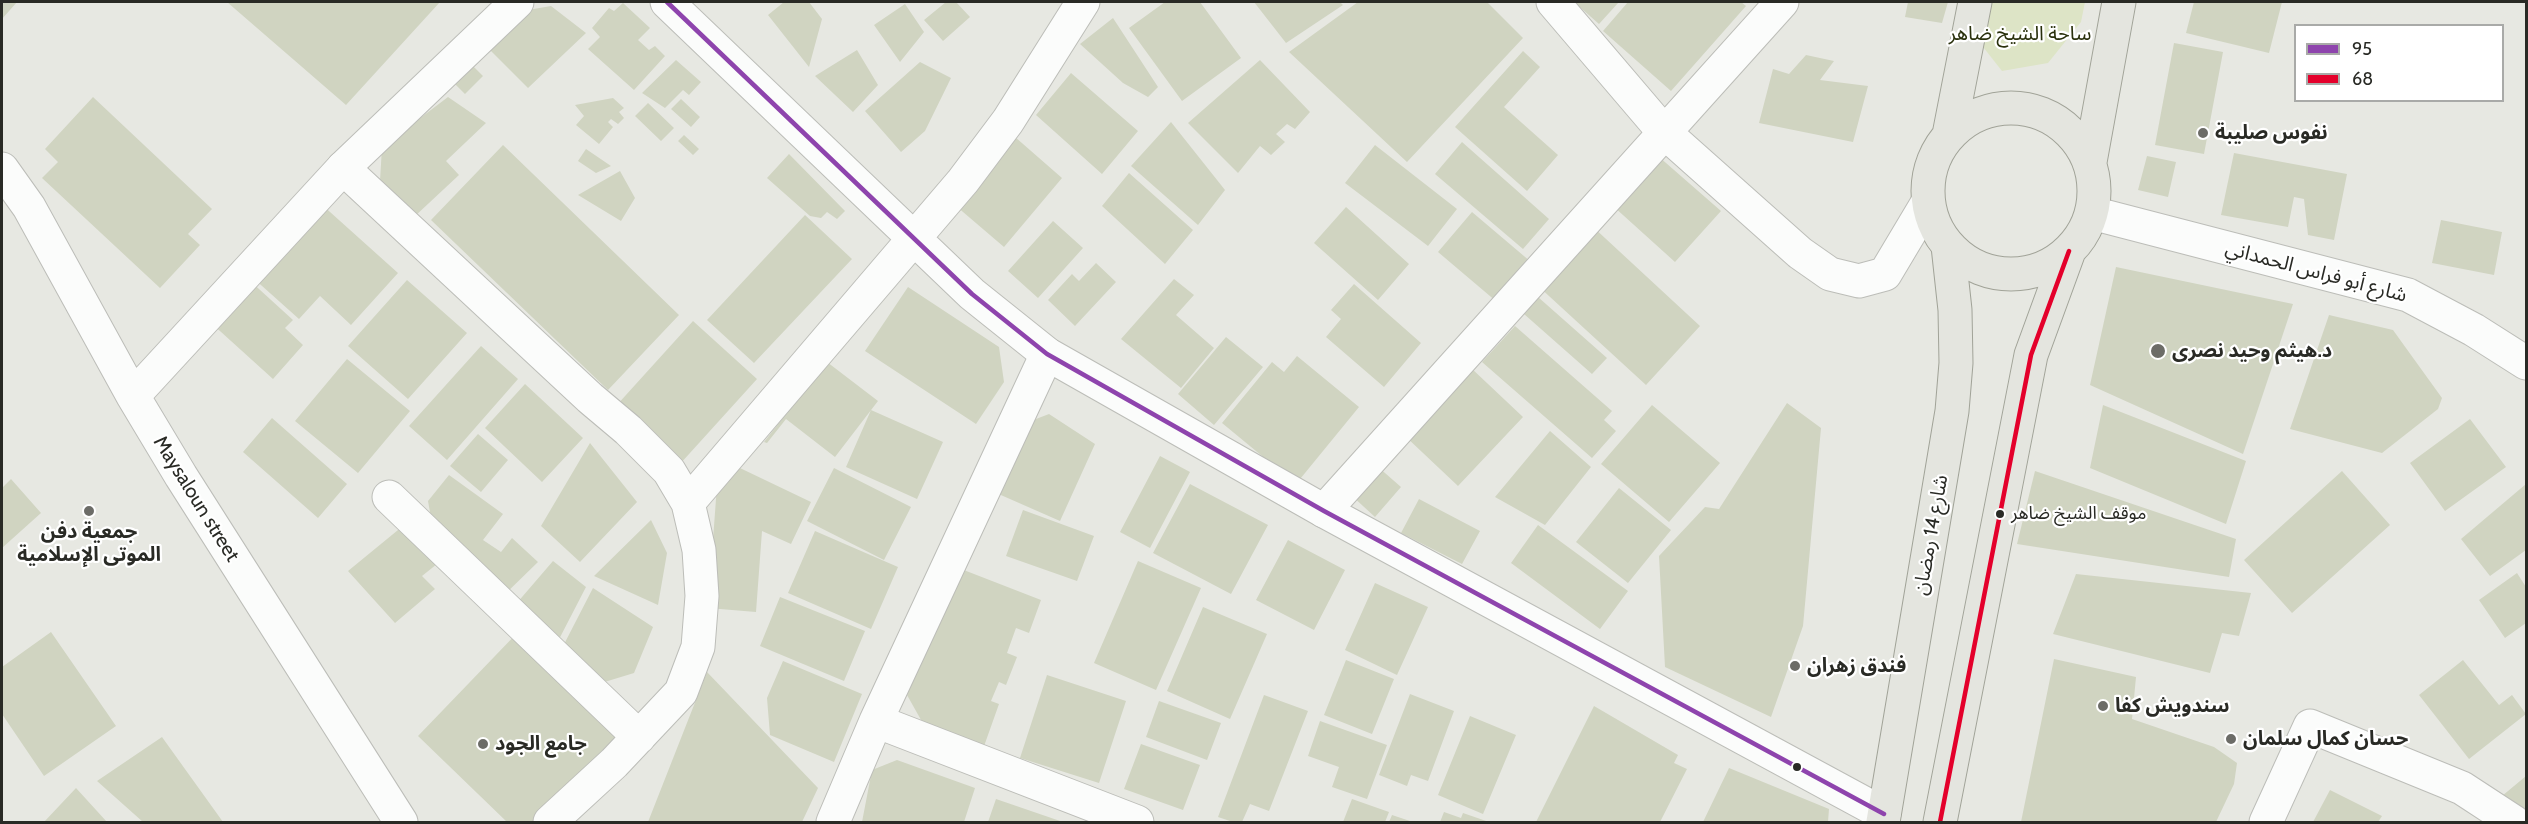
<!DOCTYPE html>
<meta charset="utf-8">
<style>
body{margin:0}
#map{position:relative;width:2528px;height:824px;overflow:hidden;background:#e7e8e2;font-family:Cabin,sans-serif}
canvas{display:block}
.frame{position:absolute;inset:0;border:3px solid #292a25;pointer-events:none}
.legend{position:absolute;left:2294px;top:24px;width:210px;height:78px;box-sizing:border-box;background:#fff;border:2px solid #a9aaa8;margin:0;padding:8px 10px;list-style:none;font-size:18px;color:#292a25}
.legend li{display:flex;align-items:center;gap:12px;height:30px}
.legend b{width:30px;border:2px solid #a9aaa8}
</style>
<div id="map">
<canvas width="2528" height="824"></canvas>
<div class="frame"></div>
<ul class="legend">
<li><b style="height:8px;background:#8e44ad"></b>95</li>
<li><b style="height:8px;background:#e4002b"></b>68</li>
</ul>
</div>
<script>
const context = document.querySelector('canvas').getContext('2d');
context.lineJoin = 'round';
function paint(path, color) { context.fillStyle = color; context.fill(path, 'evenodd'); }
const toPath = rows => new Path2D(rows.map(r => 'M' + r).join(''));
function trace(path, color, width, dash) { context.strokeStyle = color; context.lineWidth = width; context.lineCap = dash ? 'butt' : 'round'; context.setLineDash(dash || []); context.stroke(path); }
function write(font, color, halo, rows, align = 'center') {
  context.font = font + ' Cabin,"Noto Sans Arabic",sans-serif'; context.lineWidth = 4.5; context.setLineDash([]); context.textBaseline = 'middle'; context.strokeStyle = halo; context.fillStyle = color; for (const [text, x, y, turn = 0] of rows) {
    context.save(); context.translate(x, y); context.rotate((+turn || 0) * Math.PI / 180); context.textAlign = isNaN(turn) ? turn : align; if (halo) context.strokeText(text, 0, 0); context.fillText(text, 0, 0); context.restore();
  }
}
const green = toPath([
 [1970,2,2085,2,2081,22,2048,63,2002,71,1965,24]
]);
const building = toPath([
 [2,2,17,2,2,19],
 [227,2,440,2,346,105],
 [784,2,809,2,822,19,809,67,768,15],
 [946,2,956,2,970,17,943,41,924,20],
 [1165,2,1200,2,1241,58,1182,101,1129,28],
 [1254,2,1340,2,1343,5,1286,43],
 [1358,2,1487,2,1523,38,1407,162,1289,52],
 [1574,2,1619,2,1599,24],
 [1628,2,1741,2,1746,6,1671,91,1603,31],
 [1908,2,1948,2,1942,23,1905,17],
 [2194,2,2282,2,2269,53,2186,33],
 [623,3,650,28,638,40,649,50,655,46,665,56,634,90,588,49,600,37,592,28,609,8,614,11],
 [905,4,924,32,900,62,874,25],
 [551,6,586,33,528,88,488,48,522,11],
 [1113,18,1158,87,1148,97,1123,83,1080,44],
 [2174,43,2223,52,2204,154,2155,145],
 [857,50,878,85,853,112,815,76],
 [1523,51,1540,67,1504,107,1558,155,1527,191,1455,127],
 [1806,55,1834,61,1820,80,1868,86,1853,142,1759,123,1773,69,1789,74],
 [676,60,701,82,689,95,683,90,665,108,642,93],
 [1260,60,1310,112,1295,129,1287,124,1276,134,1285,142,1271,155,1260,146,1238,173,1188,123],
 [469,62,483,76,465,94,451,80],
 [920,62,951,78,925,131,901,152,865,111],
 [1071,73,1138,131,1102,174,1036,115],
 [93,97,212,209,188,234,200,245,160,288,42,178,58,162,45,149],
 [448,97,486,123,446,161,459,175,414,217,380,181,382,147],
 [613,98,624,108,619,112,624,118,618,124,611,119,608,122,613,127,599,144,576,125,584,116,575,105],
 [681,99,700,117,691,127,671,109],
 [648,103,674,128,661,141,635,116],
 [1171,122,1225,190,1198,225,1131,166],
 [684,135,699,149,693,155,678,141],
 [1015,137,1062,178,1004,247,956,206],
 [1462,142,1549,219,1523,249,1435,174],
 [503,145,679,315,608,390,431,220],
 [1375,145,1457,209,1428,246,1345,183],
 [586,149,611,166,596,173,578,161],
 [2234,153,2347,174,2334,240,2308,235,2304,199,2294,197,2288,227,2221,215],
 [789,154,845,211,837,219,827,212,821,218,810,216,767,178],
 [1658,156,1721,211,1675,262,1613,206],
 [2147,156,2176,162,2168,197,2138,190],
 [620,171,635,198,621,221,578,195],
 [1129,173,1193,230,1165,264,1102,206],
 [320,203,398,273,351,325,320,296,299,319,252,277],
 [1346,207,1409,264,1378,300,1314,243],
 [1472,212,1531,262,1497,302,1438,252],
 [805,215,852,259,754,363,707,320],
 [2441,220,2502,232,2494,275,2432,263],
 [1053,221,1083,248,1038,298,1008,271],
 [1592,226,1700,326,1646,385,1537,285],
 [1096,263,1116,282,1075,326,1048,300,1072,274,1079,281],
 [2116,267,2293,304,2243,454,2090,385],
 [248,279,293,320,285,328,303,345,273,379,210,322],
 [1174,279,1194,295,1176,315,1214,348,1181,388,1121,339],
 [407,280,467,333,408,399,348,346],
 [1354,284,1421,343,1384,387,1326,337,1341,319,1331,310],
 [908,287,999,347,1004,382,976,424,865,351],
 [1538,297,1607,358,1592,374,1524,314],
 [2329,315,2393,330,2442,398,2438,409,2382,453,2290,429],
 [693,321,757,379,680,464,616,406],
 [1515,326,1612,411,1604,420,1616,431,1592,458,1482,362],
 [1226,337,1263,367,1214,425,1178,394],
 [481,346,518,379,447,460,409,426],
 [1297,356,1359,407,1296,484,1222,423,1272,362,1284,372],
 [347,359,410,411,358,473,295,421],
 [827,362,878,401,835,457,786,419,767,443,764,442],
 [1470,367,1523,417,1458,486,1405,436],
 [525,384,583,438,542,482,485,428],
 [1787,403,1821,428,1803,626,1771,717,1665,667,1659,556,1705,507,1719,509],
 [1652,405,1720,463,1669,522,1601,464],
 [2103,405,2246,461,2226,524,2090,468],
 [871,410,943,442,917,499,846,467],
 [1049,414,1095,444,1060,521,994,492,1023,424],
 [272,418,347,484,318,518,243,452],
 [2470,419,2506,467,2445,511,2410,463],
 [1550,431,1591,467,1545,525,1495,497],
 [478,434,508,460,481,492,450,466],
 [590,443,637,502,580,562,541,526],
 [1160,456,1190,472,1150,548,1120,532],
 [719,458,811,502,791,544,762,531,756,612,708,608],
 [1377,466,1401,487,1375,517,1351,495],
 [834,468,911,507,884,560,807,521],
 [2035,471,2236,539,2229,577,2017,544],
 [2342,471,2390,525,2292,613,2244,560],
 [449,475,503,514,483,540,501,552,512,538,538,562,499,600,435,540,428,501],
 [11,479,41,513,2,548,2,488],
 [1190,484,1268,525,1231,594,1153,553],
 [2526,484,2526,550,2490,576,2461,539],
 [1619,488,1671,530,1628,583,1576,542],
 [1419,499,1480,531,1462,564,1401,533],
 [1023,510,1094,536,1077,581,1006,556],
 [651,520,667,553,658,605,594,576],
 [409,521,442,560,422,576,435,589,395,623,348,571],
 [1538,525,1628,591,1600,629,1511,563],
 [815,531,898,567,871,629,788,593],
 [1288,540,1345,570,1314,630,1256,600],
 [553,561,586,587,555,647,510,611],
 [1138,561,1201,588,1156,690,1094,663],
 [956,567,1041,600,1029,633,1016,628,1007,653,1017,657,1006,685,999,682,991,701,999,704,983,749,925,727,907,695],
 [2517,573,2526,587,2526,623,2505,638,2479,600],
 [2076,574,2251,593,2239,636,2222,633,2210,673,2053,634],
 [1375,583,1428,607,1397,675,1345,650],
 [593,588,653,627,634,673,598,684,559,654],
 [780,597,865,631,844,681,760,646],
 [1203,607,1267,634,1230,719,1167,691],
 [520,630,627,733,540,822,507,822,418,736],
 [51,632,116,726,44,776,2,714,2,667],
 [2054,659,2136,677,2132,719,2214,747,2237,763,2234,784,2216,822,2021,822],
 [1346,660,1394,679,1372,734,1324,715],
 [2463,660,2499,705,2512,695,2526,714,2469,759,2419,695],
 [783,661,862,694,834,762,770,735,767,698],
 [707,672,818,788,802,822,648,822],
 [1047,675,1126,701,1099,783,1020,758],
 [1410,694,1454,711,1428,781,1411,775,1407,786,1379,775],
 [1264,695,1308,711,1269,811,1250,804,1242,822,1233,822,1218,817],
 [1159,701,1221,723,1207,760,1146,737],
 [1594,706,1678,755,1674,763,1687,769,1660,822,1536,822],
 [1470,716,1516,735,1483,814,1438,795],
 [1320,721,1387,745,1367,799,1332,787,1339,767,1308,756],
 [162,737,223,822,143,822,97,781],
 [1141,744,1200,765,1183,810,1124,789],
 [897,760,975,788,964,822,862,822,872,770],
 [1729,768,1829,809,1828,822,1703,822],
 [2526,776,2526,817,2502,796],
 [76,788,107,822,44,822],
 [2330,790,2382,816,2378,822,2313,822],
 [996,799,1063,822,988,822],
 [1352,799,1389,812,1385,822,1343,822],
 [1444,812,1461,818,1463,813,1489,822,1440,822],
 [1392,815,1413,822,1389,822]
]);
const street = toPath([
 [667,2,972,294,1047,354,1324,511,1884,814],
 [1553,2,1663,131,1800,253,1830,274,1859,281,1885,274,1928,202],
 [343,168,590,398,628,430,669,471,688,503,699,550,702,596,698,647,681,692,614,763,550,822],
 [389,497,639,737],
 [688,503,963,181,1008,121,1083,2],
 [2266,822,2310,726,2462,788,2514,822]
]);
const secondary = toPath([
 [2,169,29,207,133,396,181,476,401,822],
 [2092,213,2408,295,2474,330,2526,363],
 [133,396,343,168,517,2],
 [1324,511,1782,2],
 [876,721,1137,822],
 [833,822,876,721,1047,354]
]);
const primary = toPath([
 '1928 191a83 83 0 1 1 166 0a83 83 0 1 1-166 0Z',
 [1949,135,1975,2],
 [2090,162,2119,2],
 [1883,822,1952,411,1956,363,1955,310,1948,246],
 [1940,822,2031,355,2069,251]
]);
const bus1 = toPath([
 [667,2,972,294,1047,354,1324,511,1884,814]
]);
const bus2 = toPath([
 [1940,822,2031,355,2069,251]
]);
const markers = [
 [2203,133,6,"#6c6c67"],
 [2158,351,8,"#6c6c67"],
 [89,511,6,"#6c6c67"],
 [2000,514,5,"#292a25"],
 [1795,666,6,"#6c6c67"],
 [2103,706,6,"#6c6c67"],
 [2231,739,6,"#6c6c67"],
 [483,744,6,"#6c6c67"],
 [1797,767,5,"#292a25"]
];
const busNames = [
 ["موقف الشيخ ضاهر",2011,514]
];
const parkNames = [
 ["ساحة الشيخ ضاهر",2020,34]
];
const poiNames = [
 ["نفوس صليبة",2215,133],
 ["د.هيثم وحيد نصرى",2172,351],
 ["جمعية دفن",89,532,"center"],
 ["الموتى الإسلامية",89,555,"center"],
 ["فندق زهران",1807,666],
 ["سندويش كفا",2115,706],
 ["حسان كمال سلمان",2243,739],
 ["جامع الجود",495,744]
];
const streetNames = [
 ["شارع أبو فراس الحمداني",2316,272,15],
 ["Maysaloun street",196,499,58],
 ["شارع 14 رمضان",1931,535,-80]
];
paint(green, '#dde4c6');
paint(building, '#d0d4c1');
trace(street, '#bcbdb8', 35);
trace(secondary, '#bcbdb8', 35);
trace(primary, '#a1a398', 35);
trace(street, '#fbfcfb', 33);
trace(secondary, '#fbfcfb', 33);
trace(primary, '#e4e5df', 33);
trace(bus1, '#8e44ad', 4.5);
trace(bus2, '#e4002b', 4.5);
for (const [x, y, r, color] of markers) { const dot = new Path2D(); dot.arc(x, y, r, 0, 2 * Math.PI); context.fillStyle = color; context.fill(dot); trace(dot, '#fff', 2); }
write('18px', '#292a25', '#fff', busNames, 'left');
write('20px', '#2a310d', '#fff', parkNames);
write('bold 20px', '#292a25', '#fff', poiNames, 'left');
write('20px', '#292a25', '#fff', streetNames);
</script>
